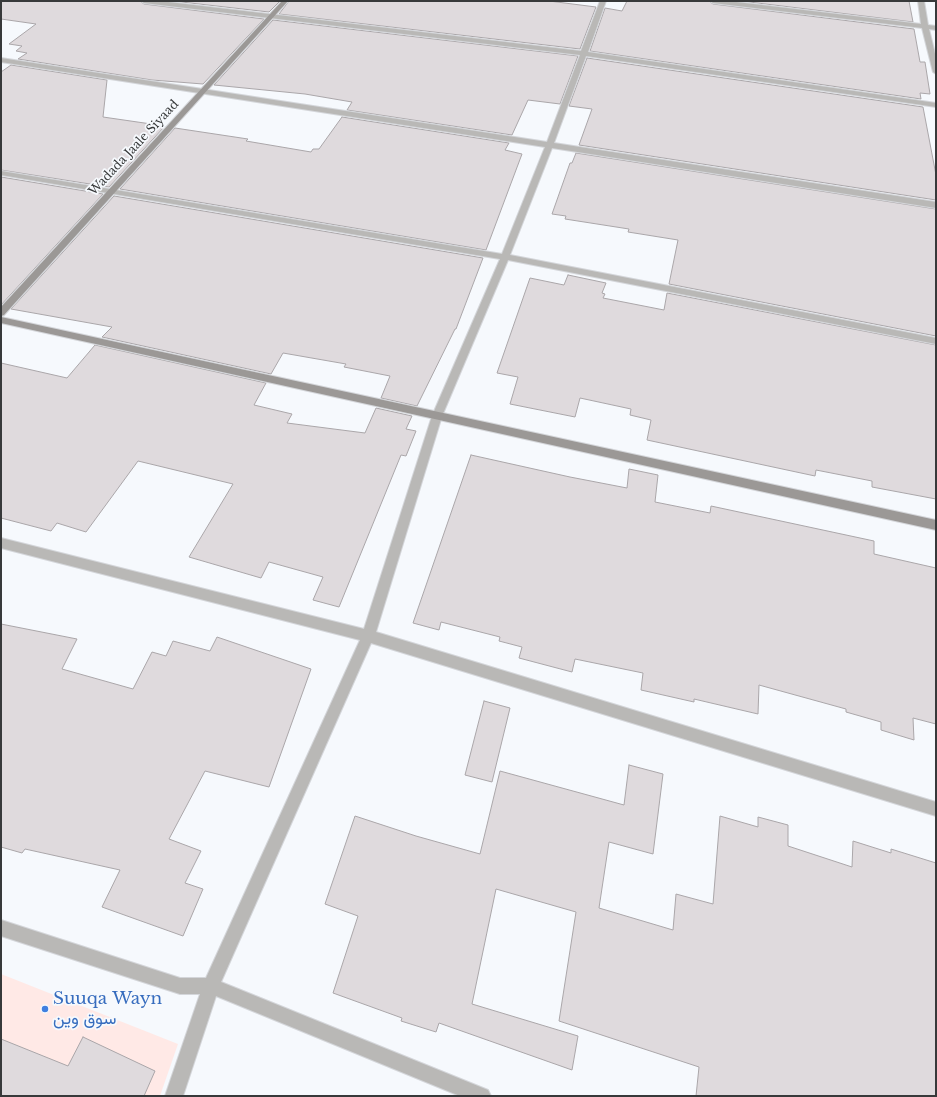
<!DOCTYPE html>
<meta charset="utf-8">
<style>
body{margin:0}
#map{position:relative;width:937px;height:1097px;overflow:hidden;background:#f6f9fd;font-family:"Libre Baskerville",serif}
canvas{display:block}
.frame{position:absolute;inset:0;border:2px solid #37393a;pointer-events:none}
</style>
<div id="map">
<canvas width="937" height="1097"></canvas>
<div class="frame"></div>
</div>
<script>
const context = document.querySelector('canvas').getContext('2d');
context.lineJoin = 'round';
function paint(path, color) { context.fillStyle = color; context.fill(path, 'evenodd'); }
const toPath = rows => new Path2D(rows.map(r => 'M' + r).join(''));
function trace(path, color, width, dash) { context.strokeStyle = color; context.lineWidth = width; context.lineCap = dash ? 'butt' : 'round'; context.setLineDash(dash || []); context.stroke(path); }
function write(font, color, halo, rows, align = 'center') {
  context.font = font + ' "Libre Baskerville",Vazirmatn,serif'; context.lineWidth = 3.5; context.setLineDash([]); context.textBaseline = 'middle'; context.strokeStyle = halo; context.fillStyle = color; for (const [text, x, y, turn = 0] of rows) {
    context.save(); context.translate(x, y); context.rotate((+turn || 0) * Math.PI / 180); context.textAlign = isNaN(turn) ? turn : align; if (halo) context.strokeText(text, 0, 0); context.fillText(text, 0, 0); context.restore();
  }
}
const commercial = toPath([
 [1,974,178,1044,160,1096,1,1096]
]);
const building = toPath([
 [1,1,140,1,144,4,264,19,203,84,152,80,18,59,27,53,16,51,22,46,9,44,36,24,1,19,1,1],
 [173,1,280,1,269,12,173,1],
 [289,1,549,1,596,7,580,49,279,14,289,1],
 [627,1,709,1,713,4,914,29,920,62,925,62,930,94,920,93,921,99,590,51,605,8,622,11,627,1],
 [741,1,909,1,913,22,741,1],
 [273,20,578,56,560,104,528,100,512,135,347,110,352,102,305,94,214,85,273,20],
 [587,58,923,107,936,175,936,200,579,145,592,109,569,106,587,58],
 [11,65,107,80,103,117,165,126,109,187,1,170,1,72,11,65],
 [342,117,509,143,505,150,522,154,486,250,120,189,175,128,248,139,246,141,311,152,313,149,319,149,342,117],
 [576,153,936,209,936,336,669,284,678,240,628,232,629,229,565,219,566,216,552,214,570,163,572,163,576,153],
 [1,177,103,194,1,305,1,177],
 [114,196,483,258,456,329,455,329,417,406,381,398,390,376,344,367,346,364,283,353,271,374,102,337,112,327,11,309,114,196],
 [568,275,606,283,602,293,605,294,603,298,664,310,667,293,936,345,936,499,872,487,872,481,816,470,815,476,647,440,651,420,630,415,631,409,580,398,575,417,510,404,518,377,497,373,530,278,564,285,568,275],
 [95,345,266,383,254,405,292,414,287,423,365,433,376,408,412,416,406,429,416,431,406,456,401,455,339,607,313,600,323,577,269,562,261,578,189,557,233,484,138,461,86,532,57,523,51,531,1,518,1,363,67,378,95,345],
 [471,455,570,477,627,488,629,469,658,475,655,502,710,513,711,506,874,541,874,554,936,568,936,724,913,718,914,740,881,730,881,722,846,712,846,709,759,685,758,714,694,699,694,702,641,690,643,673,575,659,572,672,519,658,522,647,499,641,500,637,441,622,439,630,413,623,471,455],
 [1,624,77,639,62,669,133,689,152,652,166,656,173,641,210,651,217,637,311,669,269,787,205,771,169,839,201,851,185,883,203,889,183,936,102,907,120,870,25,849,22,853,1,847,1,624],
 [484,701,510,708,492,782,465,775,484,701],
 [629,765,663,774,653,854,609,842,599,908,673,930,676,894,713,904,720,816,758,827,758,817,788,825,788,846,852,867,853,841,891,853,891,849,936,863,936,1096,696,1096,699,1067,559,1021,576,912,496,889,472,1004,578,1036,572,1070,439,1023,436,1032,401,1021,402,1018,333,993,358,916,325,904,355,816,416,836,480,854,500,771,624,805,629,765],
 [83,1037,155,1071,144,1096,1,1096,1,1039,68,1066,83,1037]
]);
const street = toPath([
 [141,1,160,1,581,51,600,1,606,1,588,52,936,103,936,107,586,56,554,143,936,202,936,208,552,148,510,255,936,338,936,344,508,260,442,416,376,632,936,802,936,816,371,643,221,982,488,1090,491,1096,460,1096,216,996,183,1096,165,1096,200,994,180,994,1,936,1,920,180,978,206,978,360,640,1,548,1,538,364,629,432,416,500,259,1,175,1,171,502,254,545,147,1,62,1,58,547,142,580,55,144,3,141,1],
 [710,1,728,1,921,24,918,1,924,1,928,25,936,26,936,30,929,29,936,58,936,74,933,72,922,28,713,3,710,1]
]);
const secondary = toPath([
 [282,1,288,1,4,315,1,316,1,307,282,1],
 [1,317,936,520,936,530,1,323,1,317]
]);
const markers = [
 [45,1009,4,"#3f7fe0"]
];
const farStreetnames = [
 ["Wadada Jaale Siyaad",134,148,-47]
];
const nearShopnames = [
 ["Suuqa Wayn",53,999],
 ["سوق وين",53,1019]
];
paint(commercial, '#ffe9e6');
paint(building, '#dfdadd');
trace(building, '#aaa6a9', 1);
trace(street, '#d4d6da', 2);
trace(secondary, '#d4d6da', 2);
paint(street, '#b9b8b6');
paint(secondary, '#9b9896');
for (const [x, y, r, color] of markers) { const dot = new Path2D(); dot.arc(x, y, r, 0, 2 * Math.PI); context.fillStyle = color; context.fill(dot); trace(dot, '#f6f9fd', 1.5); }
write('12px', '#37393a', '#f6f9fd', farStreetnames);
write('17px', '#366cbe', '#f6f9fd', nearShopnames, 'left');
</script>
